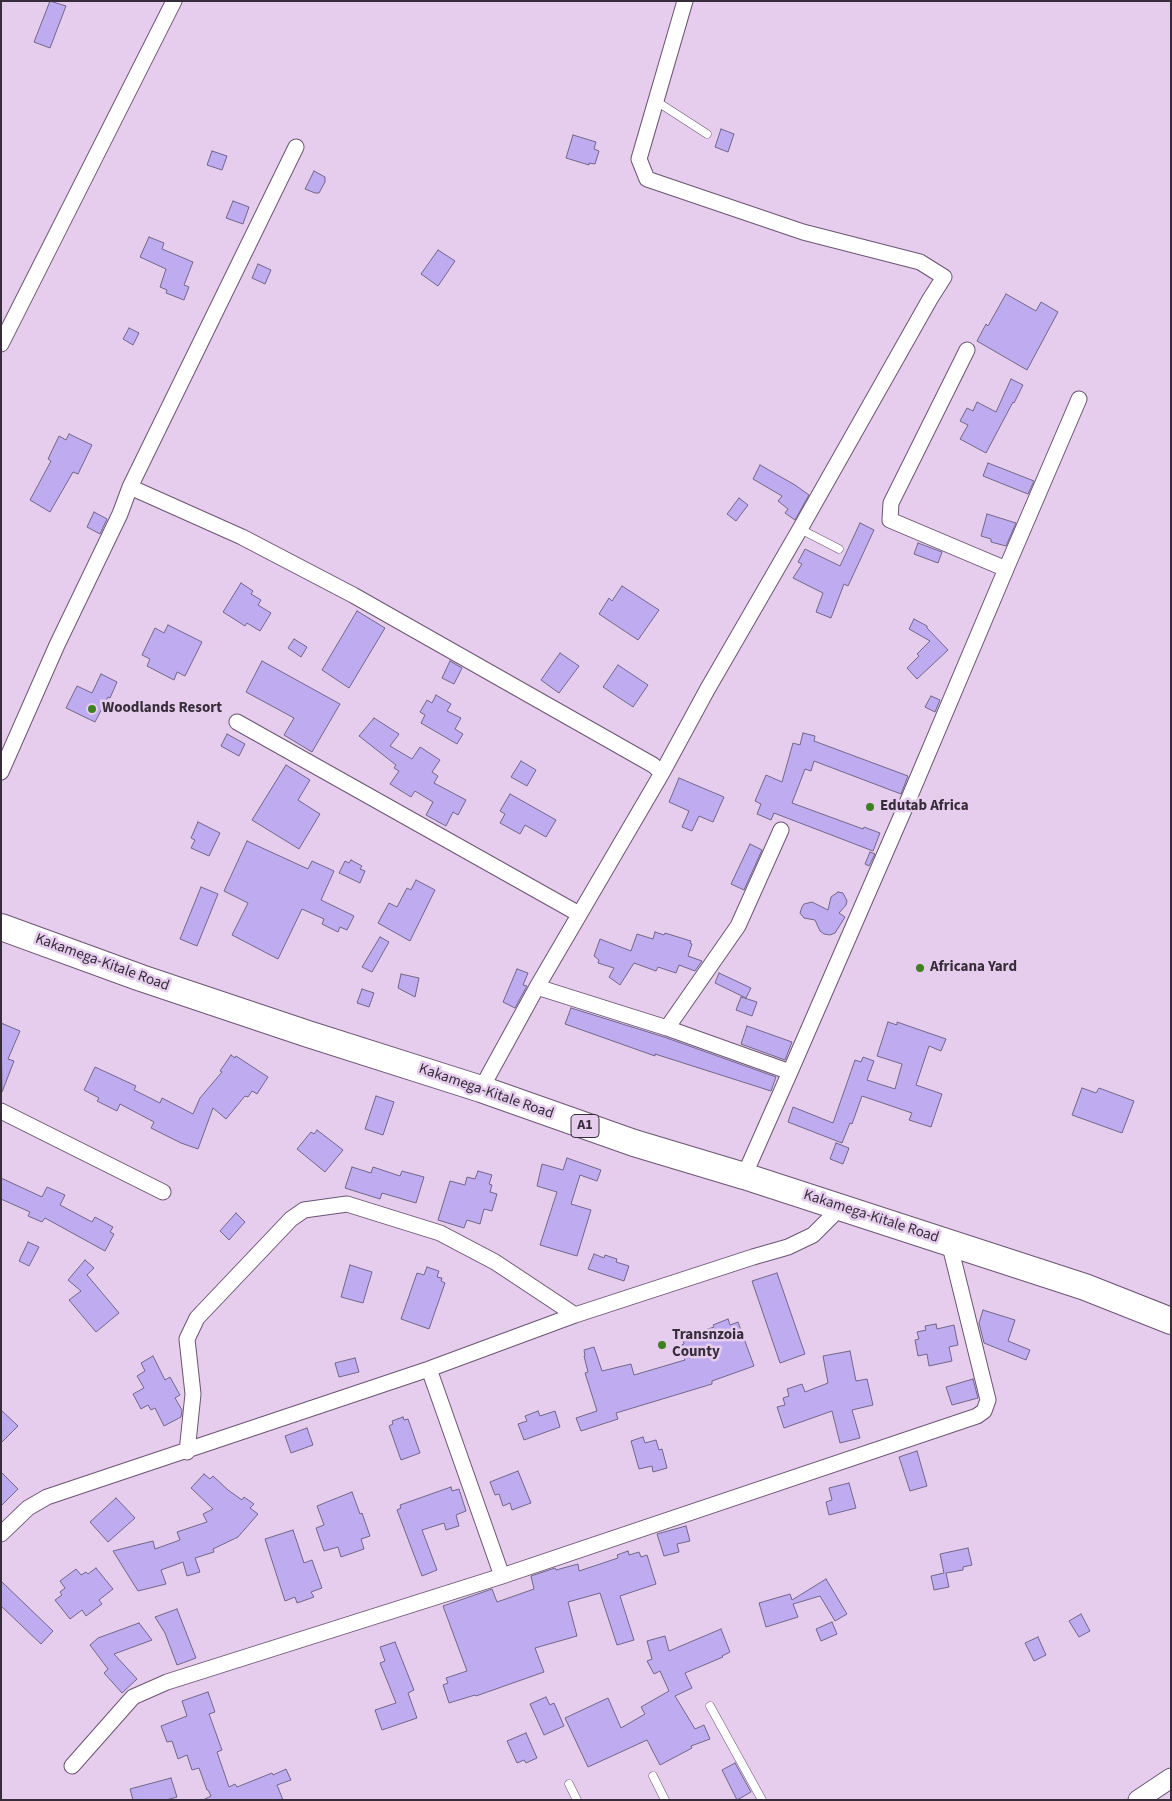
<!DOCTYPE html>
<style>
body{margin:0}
#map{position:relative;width:1172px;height:1801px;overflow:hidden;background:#e6cdee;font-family:"Source Sans 3",sans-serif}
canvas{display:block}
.frame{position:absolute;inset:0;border:2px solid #372d3a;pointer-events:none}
</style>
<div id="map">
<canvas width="1172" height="1801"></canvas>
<div class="frame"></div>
</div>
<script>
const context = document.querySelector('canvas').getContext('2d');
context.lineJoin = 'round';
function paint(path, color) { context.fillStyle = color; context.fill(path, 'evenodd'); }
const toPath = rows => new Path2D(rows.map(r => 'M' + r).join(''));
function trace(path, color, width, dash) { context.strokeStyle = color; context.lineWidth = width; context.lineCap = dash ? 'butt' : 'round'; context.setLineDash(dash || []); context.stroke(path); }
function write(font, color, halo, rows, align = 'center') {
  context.font = font + ' "Source Sans 3",sans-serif'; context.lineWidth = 5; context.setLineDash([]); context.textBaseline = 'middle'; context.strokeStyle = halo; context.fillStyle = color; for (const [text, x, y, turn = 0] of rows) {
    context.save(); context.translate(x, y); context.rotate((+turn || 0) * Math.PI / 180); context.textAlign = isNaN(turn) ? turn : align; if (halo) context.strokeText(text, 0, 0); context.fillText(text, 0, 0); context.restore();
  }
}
const building = toPath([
 [50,1,66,6,50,48,34,42,50,1],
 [721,129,734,134,728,152,715,147,721,129],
 [573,135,596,142,594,149,599,151,595,164,589,163,589,165,566,158,573,135],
 [212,151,227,156,222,170,207,165,212,151],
 [314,171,325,177,325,182,319,193,315,193,305,189,314,171],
 [233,201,249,207,243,224,226,218,233,201],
 [149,237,164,243,162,249,193,262,184,285,189,287,184,300,166,293,167,290,160,287,166,269,140,257,149,237],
 [438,250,455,261,438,286,421,274,438,250],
 [258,264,271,270,265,284,252,278,258,264],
 [1006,294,1036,311,1041,302,1058,312,1027,370,977,341,986,324,988,326,1006,294],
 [129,328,139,333,133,345,123,339,129,328],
 [1011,379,1023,385,1014,403,1013,402,986,453,960,439,968,425,960,421,967,408,973,411,977,402,996,412,1011,379],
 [69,434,92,445,78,474,73,472,50,512,30,500,51,461,48,459,59,436,66,440,69,434],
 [988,463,1034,481,1028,494,983,476,988,463],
 [760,465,795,485,809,495,795,520,785,513,788,509,778,501,782,496,753,479,760,465],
 [739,498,748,505,736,521,727,514,739,498],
 [94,512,107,519,100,534,87,527,94,512],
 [987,514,1016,523,1006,546,991,542,991,539,981,536,987,514],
 [860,523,874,530,848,586,844,584,831,618,816,612,823,593,793,578,802,564,798,562,805,549,840,566,860,523],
 [918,543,942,552,938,563,914,554,918,543],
 [241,583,253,591,251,594,261,600,258,605,271,613,260,631,247,623,245,626,223,612,241,583],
 [622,586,659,610,638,640,599,614,609,598,612,601,622,586],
 [357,611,385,628,349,688,322,670,357,611],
 [914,619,927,626,927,628,948,650,917,679,907,668,919,656,917,654,930,641,909,629,914,619],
 [168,625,202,642,185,676,177,672,174,680,147,666,150,659,142,655,155,628,164,633,168,625],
 [294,639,307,647,301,657,288,648,294,639],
 [560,653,579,666,559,693,541,680,560,653],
 [262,661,340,704,312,752,284,735,294,718,246,692,262,661],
 [450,661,462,668,454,684,442,678,450,661],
 [618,665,648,685,633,707,603,687,618,665],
 [101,674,117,682,110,698,108,697,95,722,66,708,77,686,92,693,101,674],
 [436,695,451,704,447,711,461,718,455,729,463,734,457,744,421,723,425,715,420,712,427,700,432,703,436,695],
 [931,696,940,700,935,712,925,707,931,696],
 [374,718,399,734,390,746,412,759,420,747,440,760,432,772,438,776,434,783,466,800,458,815,453,812,446,826,426,815,433,802,415,791,411,797,390,784,399,771,394,768,396,765,359,736,374,718],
 [803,733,815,736,814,741,908,776,901,794,814,761,811,771,805,769,792,803,863,829,864,827,880,833,873,851,774,813,771,820,757,814,761,804,755,801,766,775,782,782,793,743,800,745,803,733],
 [227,734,245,744,239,756,221,746,227,734],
 [521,761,536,770,527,786,511,777,521,761],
 [286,765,310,780,298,800,320,814,299,849,252,820,286,765],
 [679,778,724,797,713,822,699,816,692,831,682,827,689,811,669,802,679,778],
 [510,794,556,820,546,837,525,825,520,834,500,823,505,814,500,811,510,794],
 [198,822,220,833,209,856,191,848,195,840,191,838,198,822],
 [247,841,308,869,312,861,334,871,321,900,354,916,347,930,340,927,338,932,322,924,324,919,302,909,278,959,232,935,248,903,224,891,247,841],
 [750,844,762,850,744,890,731,884,750,844],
 [870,852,875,854,869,866,865,864,870,852],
 [351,860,362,866,360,869,365,871,360,883,339,873,345,861,349,863,351,860],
 [416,880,435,890,410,941,378,923,389,903,397,907,407,888,411,890,416,880],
 [201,887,218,894,197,946,180,939,201,887],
 [838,892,843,893,847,901,846,905,839,913,845,917,835,933,830,935,824,934,820,931,815,920,804,918,800,913,802,907,804,904,812,902,828,910,831,897,838,892],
 [655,932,664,935,665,933,691,941,690,943,692,944,688,956,702,961,695,971,679,965,676,973,658,967,656,971,634,963,620,985,609,977,614,968,598,963,599,960,594,956,600,939,631,951,637,934,653,939,655,932],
 [380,937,389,942,372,972,362,967,380,937],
 [517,969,528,973,523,985,527,986,515,1008,503,1002,517,969],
 [719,973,751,988,746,998,715,983,719,973],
 [401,974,419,978,415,997,398,988,401,974],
 [362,989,374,993,369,1007,357,1003,362,989],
 [741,997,757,1002,752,1016,736,1010,741,997],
 [571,1008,664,1037,776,1077,771,1091,655,1054,655,1056,565,1024,571,1008],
 [888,1022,897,1025,897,1022,946,1039,941,1051,929,1046,916,1085,942,1094,931,1127,909,1120,912,1113,862,1096,852,1124,850,1123,842,1143,788,1122,793,1107,833,1123,855,1060,861,1062,863,1057,874,1061,867,1080,895,1089,902,1064,877,1056,888,1022],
 [1,1023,20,1031,8,1059,14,1061,2,1092,1,1023],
 [747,1026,792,1042,785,1060,741,1044,747,1026],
 [231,1055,235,1058,236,1056,268,1077,257,1094,252,1091,248,1097,245,1096,226,1119,213,1108,198,1149,181,1143,151,1128,154,1122,120,1104,117,1111,97,1101,99,1098,84,1090,95,1067,136,1086,134,1090,160,1103,162,1098,193,1114,200,1098,222,1072,220,1071,231,1055],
 [1082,1088,1096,1093,1099,1088,1134,1101,1122,1133,1072,1115,1082,1088],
 [376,1096,394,1102,383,1135,365,1129,376,1096],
 [317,1130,343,1150,325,1172,297,1149,311,1132,314,1134,317,1130],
 [836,1143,849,1148,843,1164,830,1159,836,1143],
 [567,1158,601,1170,597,1181,580,1175,571,1204,591,1210,577,1256,540,1245,557,1192,537,1186,542,1164,563,1170,567,1158],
 [352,1167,371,1173,373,1167,400,1176,402,1171,424,1177,416,1203,382,1193,380,1199,345,1188,352,1167],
 [478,1171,492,1175,489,1184,492,1185,490,1192,497,1194,492,1211,484,1209,480,1224,467,1220,464,1228,438,1220,450,1181,465,1185,467,1177,475,1179,478,1171],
 [1,1178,42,1197,47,1187,65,1195,60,1205,92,1222,95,1217,113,1227,110,1232,114,1234,105,1251,45,1218,42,1222,28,1216,30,1212,1,1199,1,1178],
 [236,1213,245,1222,229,1240,220,1231,236,1213],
 [28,1242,39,1247,29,1266,19,1261,28,1242],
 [594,1254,604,1258,605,1255,617,1259,616,1262,629,1266,624,1281,588,1269,594,1254],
 [85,1260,94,1268,87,1275,119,1313,96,1332,69,1300,81,1291,68,1280,85,1260],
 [350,1265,372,1272,363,1303,341,1297,350,1265],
 [427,1267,439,1271,437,1277,442,1278,441,1281,445,1283,429,1329,401,1319,417,1273,424,1275,427,1267],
 [777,1273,805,1354,780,1363,752,1281,777,1273],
 [983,1310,1015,1320,1008,1341,1030,1350,1026,1360,984,1343,979,1323,983,1310],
 [728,1319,730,1325,738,1322,754,1366,712,1381,712,1384,616,1413,618,1419,581,1431,576,1418,597,1411,585,1373,588,1372,584,1356,585,1356,584,1350,594,1347,602,1371,631,1364,634,1375,685,1360,680,1346,684,1344,682,1338,714,1327,713,1325,728,1319],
 [936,1324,937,1329,954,1325,958,1345,949,1347,952,1361,929,1366,927,1354,918,1356,915,1340,919,1339,917,1332,926,1330,925,1326,936,1324],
 [850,1351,856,1381,867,1379,873,1405,852,1410,860,1438,840,1443,832,1411,784,1428,777,1407,785,1405,783,1398,789,1396,787,1389,802,1384,805,1392,828,1383,823,1356,850,1351],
 [153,1356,165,1380,170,1377,180,1395,175,1398,182,1410,181,1417,164,1426,155,1408,151,1410,148,1405,141,1409,133,1394,144,1388,137,1376,145,1371,141,1363,153,1356],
 [355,1358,359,1372,339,1377,335,1363,355,1358],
 [973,1379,978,1398,952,1405,946,1387,973,1379],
 [1,1410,18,1426,1,1443,1,1410],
 [538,1411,540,1416,555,1411,560,1427,524,1440,518,1424,527,1421,525,1416,538,1411],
 [403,1417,404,1420,408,1419,420,1453,401,1460,389,1426,393,1424,392,1421,403,1417],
 [307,1428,313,1445,291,1453,285,1436,307,1428],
 [643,1437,645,1443,656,1440,659,1450,662,1449,667,1468,653,1472,652,1466,639,1469,631,1441,643,1437],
 [917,1451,927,1486,910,1491,899,1457,917,1451],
 [518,1471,531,1503,512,1510,510,1503,503,1506,499,1494,495,1495,490,1482,518,1471],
 [1,1472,18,1489,1,1506,1,1472],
 [204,1474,210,1479,213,1476,228,1490,242,1500,244,1497,254,1504,250,1508,258,1514,238,1537,213,1549,214,1552,195,1558,200,1572,187,1576,183,1562,161,1570,166,1584,138,1591,113,1551,153,1541,155,1549,180,1540,177,1532,207,1522,203,1514,213,1509,191,1488,204,1474],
 [849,1483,856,1508,829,1515,826,1502,832,1500,829,1488,849,1483],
 [451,1487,452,1491,459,1489,466,1511,456,1515,459,1526,446,1530,444,1523,422,1530,437,1570,422,1576,397,1510,401,1508,400,1505,451,1487],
 [352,1492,360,1514,362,1513,370,1536,361,1539,364,1549,341,1557,338,1547,324,1551,316,1528,324,1525,317,1506,352,1492],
 [116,1498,135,1518,108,1542,90,1522,116,1498],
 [686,1526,690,1541,677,1544,679,1552,664,1556,657,1534,686,1526],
 [293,1530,304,1563,312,1560,322,1588,311,1592,314,1597,297,1603,295,1597,285,1601,265,1539,293,1530],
 [968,1548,972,1565,963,1567,963,1570,946,1573,949,1587,934,1590,931,1576,944,1573,940,1554,968,1548],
 [628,1551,629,1555,639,1552,641,1557,647,1555,656,1584,620,1596,634,1640,617,1645,600,1593,568,1602,577,1636,535,1648,544,1672,476,1696,475,1695,449,1703,443,1685,448,1683,446,1678,467,1671,443,1606,492,1589,497,1602,534,1589,531,1576,555,1568,556,1570,578,1564,579,1571,618,1558,617,1555,628,1551],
 [96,1568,113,1589,99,1600,102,1604,86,1616,82,1610,70,1619,55,1600,62,1595,60,1592,65,1588,60,1581,76,1569,81,1575,86,1572,88,1574,96,1568],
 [826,1579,847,1614,835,1621,820,1596,793,1604,798,1617,766,1627,759,1603,790,1594,792,1600,826,1579],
 [1,1581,53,1631,41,1644,1,1606,1,1581],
 [177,1609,196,1658,177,1665,165,1633,155,1617,177,1609],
 [1081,1614,1090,1631,1079,1637,1069,1621,1081,1614],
 [832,1622,837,1634,821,1641,816,1629,832,1622],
 [139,1623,152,1640,114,1654,137,1679,122,1693,104,1673,108,1669,90,1645,98,1638,139,1623],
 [721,1629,730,1652,722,1656,723,1657,685,1673,692,1688,675,1696,695,1729,704,1725,710,1739,691,1746,692,1748,660,1765,647,1740,588,1767,565,1718,608,1698,621,1728,645,1714,641,1707,669,1691,660,1671,654,1674,647,1661,652,1659,647,1641,665,1636,669,1651,721,1629],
 [1038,1637,1046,1655,1034,1661,1025,1643,1038,1637],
 [395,1642,414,1690,408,1693,417,1718,382,1730,375,1710,396,1703,380,1663,385,1661,380,1647,395,1642],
 [208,1692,215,1712,209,1714,222,1750,217,1752,229,1787,235,1784,237,1787,272,1773,273,1775,286,1769,291,1780,277,1785,283,1800,203,1800,211,1796,208,1790,207,1790,199,1768,192,1770,187,1755,178,1759,172,1741,167,1742,161,1726,187,1716,182,1701,208,1692],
 [546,1697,550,1705,554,1703,564,1726,544,1735,530,1704,546,1697],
 [526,1733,537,1758,526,1763,524,1760,517,1763,507,1741,526,1733],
 [735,1763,751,1792,737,1800,722,1770,735,1763],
 [171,1778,177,1797,166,1800,133,1800,130,1789,171,1778]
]);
const service = toPath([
 [656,101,707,134],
 [800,529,839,549],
 [710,1706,762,1800],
 [653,1776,665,1800],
 [569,1784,577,1800]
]);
const minor = toPath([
 [1,344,174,1],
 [130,487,242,537,353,595,653,765,662,773,537,987,481,1089],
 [1006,569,1079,399],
 [237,722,579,914],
 [1,772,57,645,120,514,130,487,296,147],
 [662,773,707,690,800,529,930,299,944,277,920,262,803,232,647,179,639,159,685,1],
 [537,987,667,1028,790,1072,907,803,1006,569,890,520,891,503,967,350],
 [667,1028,738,926,781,830],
 [1,1111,163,1192],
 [744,1176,790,1072],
 [429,1369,502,1576],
 [187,1452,193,1394,187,1339,197,1318,291,1219,304,1210,347,1204,440,1233,495,1262,575,1315],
 [1,1534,28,1508,47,1497,429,1369,575,1315,753,1257,788,1247,813,1235,840,1208],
 [72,1766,133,1697,167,1682,502,1576,977,1416,984,1411,988,1400,949,1242]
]);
const tertiary = toPath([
 [1138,1800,1171,1778]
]);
const trunk = toPath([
 [1,927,141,978,308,1034,481,1089,634,1143,744,1176,1085,1287,1171,1321]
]);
const markers = [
 [92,709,5,"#3f8122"],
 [870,807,5,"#3f8122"],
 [920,968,5,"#3f8122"],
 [662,1345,5,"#3f8122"]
];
const shields = [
 [585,1126,28]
];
const shieldNames = [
 ["A1",585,1126]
];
const poiNames = [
 ["Woodlands Resort",102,709],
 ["Edutab Africa",880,807],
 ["Africana Yard",930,968],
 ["Transnzoia",672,1336],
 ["County",672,1353]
];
const streetNames = [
 ["Kakamega-Kitale Road",102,963,20],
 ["Kakamega-Kitale Road",486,1092,19],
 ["Kakamega-Kitale Road",871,1217,18]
];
paint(building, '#bfabef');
trace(building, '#716788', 1);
trace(service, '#6b5572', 9);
trace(minor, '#6b5572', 17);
trace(tertiary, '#6b5572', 21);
trace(trunk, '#6b5572', 28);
trace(service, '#fff', 8);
trace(minor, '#fff', 15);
trace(tertiary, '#fff', 19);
trace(trunk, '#fff', 26);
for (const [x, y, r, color] of markers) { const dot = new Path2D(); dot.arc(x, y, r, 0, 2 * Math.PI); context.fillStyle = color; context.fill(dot); trace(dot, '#e6cdee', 2); }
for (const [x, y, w] of shields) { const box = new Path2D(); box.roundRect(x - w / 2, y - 11.5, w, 23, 4); context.fillStyle = '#e6cdee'; context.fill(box); trace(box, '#372d3a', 1); }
write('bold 14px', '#372d3a', null, shieldNames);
write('bold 15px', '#372d3a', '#e6cdee', poiNames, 'left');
write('15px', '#372d3a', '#e6cdee', streetNames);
</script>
